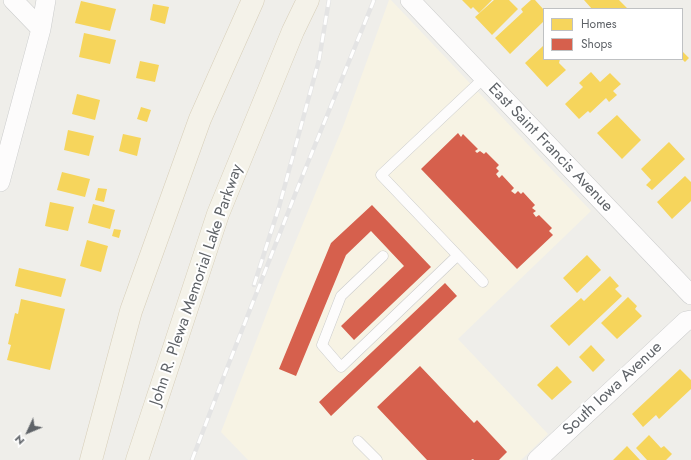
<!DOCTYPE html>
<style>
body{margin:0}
#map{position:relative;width:691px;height:460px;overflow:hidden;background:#efeeea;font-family:Jost,sans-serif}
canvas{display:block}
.legend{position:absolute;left:543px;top:8px;width:140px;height:52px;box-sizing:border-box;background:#fff;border:1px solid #bfc1c3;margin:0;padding:5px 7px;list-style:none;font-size:12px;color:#5f6368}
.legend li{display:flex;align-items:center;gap:8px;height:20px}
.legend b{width:20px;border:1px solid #bfc1c3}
.north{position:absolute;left:8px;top:412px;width:40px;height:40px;-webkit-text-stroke:3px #fff;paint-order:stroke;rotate:226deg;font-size:11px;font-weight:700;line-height:16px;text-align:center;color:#5f6368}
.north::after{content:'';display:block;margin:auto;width:14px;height:18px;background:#5f6368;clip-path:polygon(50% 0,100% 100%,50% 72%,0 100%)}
</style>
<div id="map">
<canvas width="691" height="460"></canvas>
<ul class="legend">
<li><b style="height:11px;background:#f6d55c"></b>Homes</li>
<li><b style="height:11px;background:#d6604d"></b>Shops</li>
</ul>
<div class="north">N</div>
</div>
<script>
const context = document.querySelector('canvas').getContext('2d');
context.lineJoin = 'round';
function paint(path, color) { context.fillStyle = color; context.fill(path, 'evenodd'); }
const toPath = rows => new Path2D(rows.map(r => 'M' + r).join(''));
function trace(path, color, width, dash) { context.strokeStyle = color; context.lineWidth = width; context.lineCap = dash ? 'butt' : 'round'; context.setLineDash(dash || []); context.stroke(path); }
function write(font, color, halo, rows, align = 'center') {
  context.font = font + ' Jost,sans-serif'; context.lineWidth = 4; context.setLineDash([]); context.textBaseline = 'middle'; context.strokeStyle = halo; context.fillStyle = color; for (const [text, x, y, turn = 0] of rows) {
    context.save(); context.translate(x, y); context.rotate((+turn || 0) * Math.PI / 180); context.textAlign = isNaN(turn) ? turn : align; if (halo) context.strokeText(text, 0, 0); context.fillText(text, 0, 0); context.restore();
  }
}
const commercial = toPath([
 [389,0,391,0,591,211,458,339,548,434,521,460,248,460,221,432,280,279,344,124]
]);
const homes = toPath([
 [462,0,492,0,479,13,473,7,471,9],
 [494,0,509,0,518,9,492,35,475,17],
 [531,0,535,0,544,10,544,21,510,54,495,38,523,12,521,9],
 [584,0,619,0,628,9,592,9],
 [81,1,116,9,110,31,75,23],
 [153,4,169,7,165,24,150,20],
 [84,33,116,40,110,64,79,57],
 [543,46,544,48,544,59,560,59,559,63,566,70,547,87,525,63],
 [683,52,689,58,685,62,682,59,682,53],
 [140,61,159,65,155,82,136,78],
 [591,72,600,82,610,73,621,84,613,91,617,95,609,102,606,98,590,113,588,111,579,119,565,104,583,87,579,83],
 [77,94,100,100,95,120,72,114],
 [141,107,151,110,147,122,137,119],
 [617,115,641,140,622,159,597,133],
 [68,130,94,136,89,156,64,150],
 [123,134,141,138,137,156,119,151],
 [669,142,685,159,652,190,646,185,651,180,641,169],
 [62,172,90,179,85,197,57,190],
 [685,176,691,182,691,201,672,219,657,202],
 [98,188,107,189,104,202,95,200],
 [50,202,74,207,68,231,45,226],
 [93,204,115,210,110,229,88,223],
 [114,229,121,230,119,238,112,236],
 [87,240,108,246,101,272,80,266],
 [587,255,601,270,577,293,563,278],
 [19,268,66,279,61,297,15,286],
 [610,276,619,286,615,289,622,296,569,346,550,326,581,298,584,301],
 [628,297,637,306,635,309,642,316,617,339,601,323],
 [21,299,65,309,50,370,7,360,11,345,8,344,15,313,18,314],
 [591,345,605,360,593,372,579,357],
 [557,366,572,382,552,400,537,385],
 [680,369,691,380,691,389,659,419,656,415,643,427,632,414],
 [649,435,661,448,664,446,672,454,666,460,647,460,636,448],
 [627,446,640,460,613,460]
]);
const shops = toPath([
 [458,133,461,137,463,134,478,149,475,151,477,153,480,151,484,154,486,152,499,165,496,168,499,171,496,174,499,178,502,175,514,188,511,191,515,194,518,191,521,194,523,192,535,205,532,208,536,211,533,213,536,217,539,215,552,228,549,231,553,235,517,269,421,169],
 [372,205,431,267,354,340,341,326,404,266,371,231,346,255,296,376,279,369,331,243],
 [445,283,457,296,331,416,319,402],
 [420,366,474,423,477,420,507,452,499,460,474,460,473,459,471,460,427,460,377,407]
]);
const service = toPath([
 [383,256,341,296,322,345,341,367,457,256],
 [483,282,381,175,484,78],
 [358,441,377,460]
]);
const minor = toPath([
 [13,0,41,29],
 [410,0,691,295],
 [0,182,41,29,46,0],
 [537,460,686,321,691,320]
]);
const primary = toPath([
 [91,460,131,311,200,119,253,0],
 [137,460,218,214,293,31,308,0]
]);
const rail = toPath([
 [254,285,279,207,319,60,329,0],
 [192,460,224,376,298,187,374,0]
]);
const streetNames = [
 ["East Saint Francis Avenue",550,148,46],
 ["John R. Plewa Memorial Lake Parkway",197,285,-71],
 ["South Iowa Avenue",613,389,-43]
];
paint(commercial, '#f7f3e4');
paint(homes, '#f6d55c');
paint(shops, '#d6604d');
trace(service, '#cbcccc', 11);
trace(minor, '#cbcccc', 20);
trace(primary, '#d7ceb8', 23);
trace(service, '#fdfcfc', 10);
trace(minor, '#fdfcfc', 19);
trace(primary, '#f4f2e9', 22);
trace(rail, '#e4e4e4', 4.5);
trace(rail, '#fff', 3, [9]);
write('16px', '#5f6368', '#fff', streetNames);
</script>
